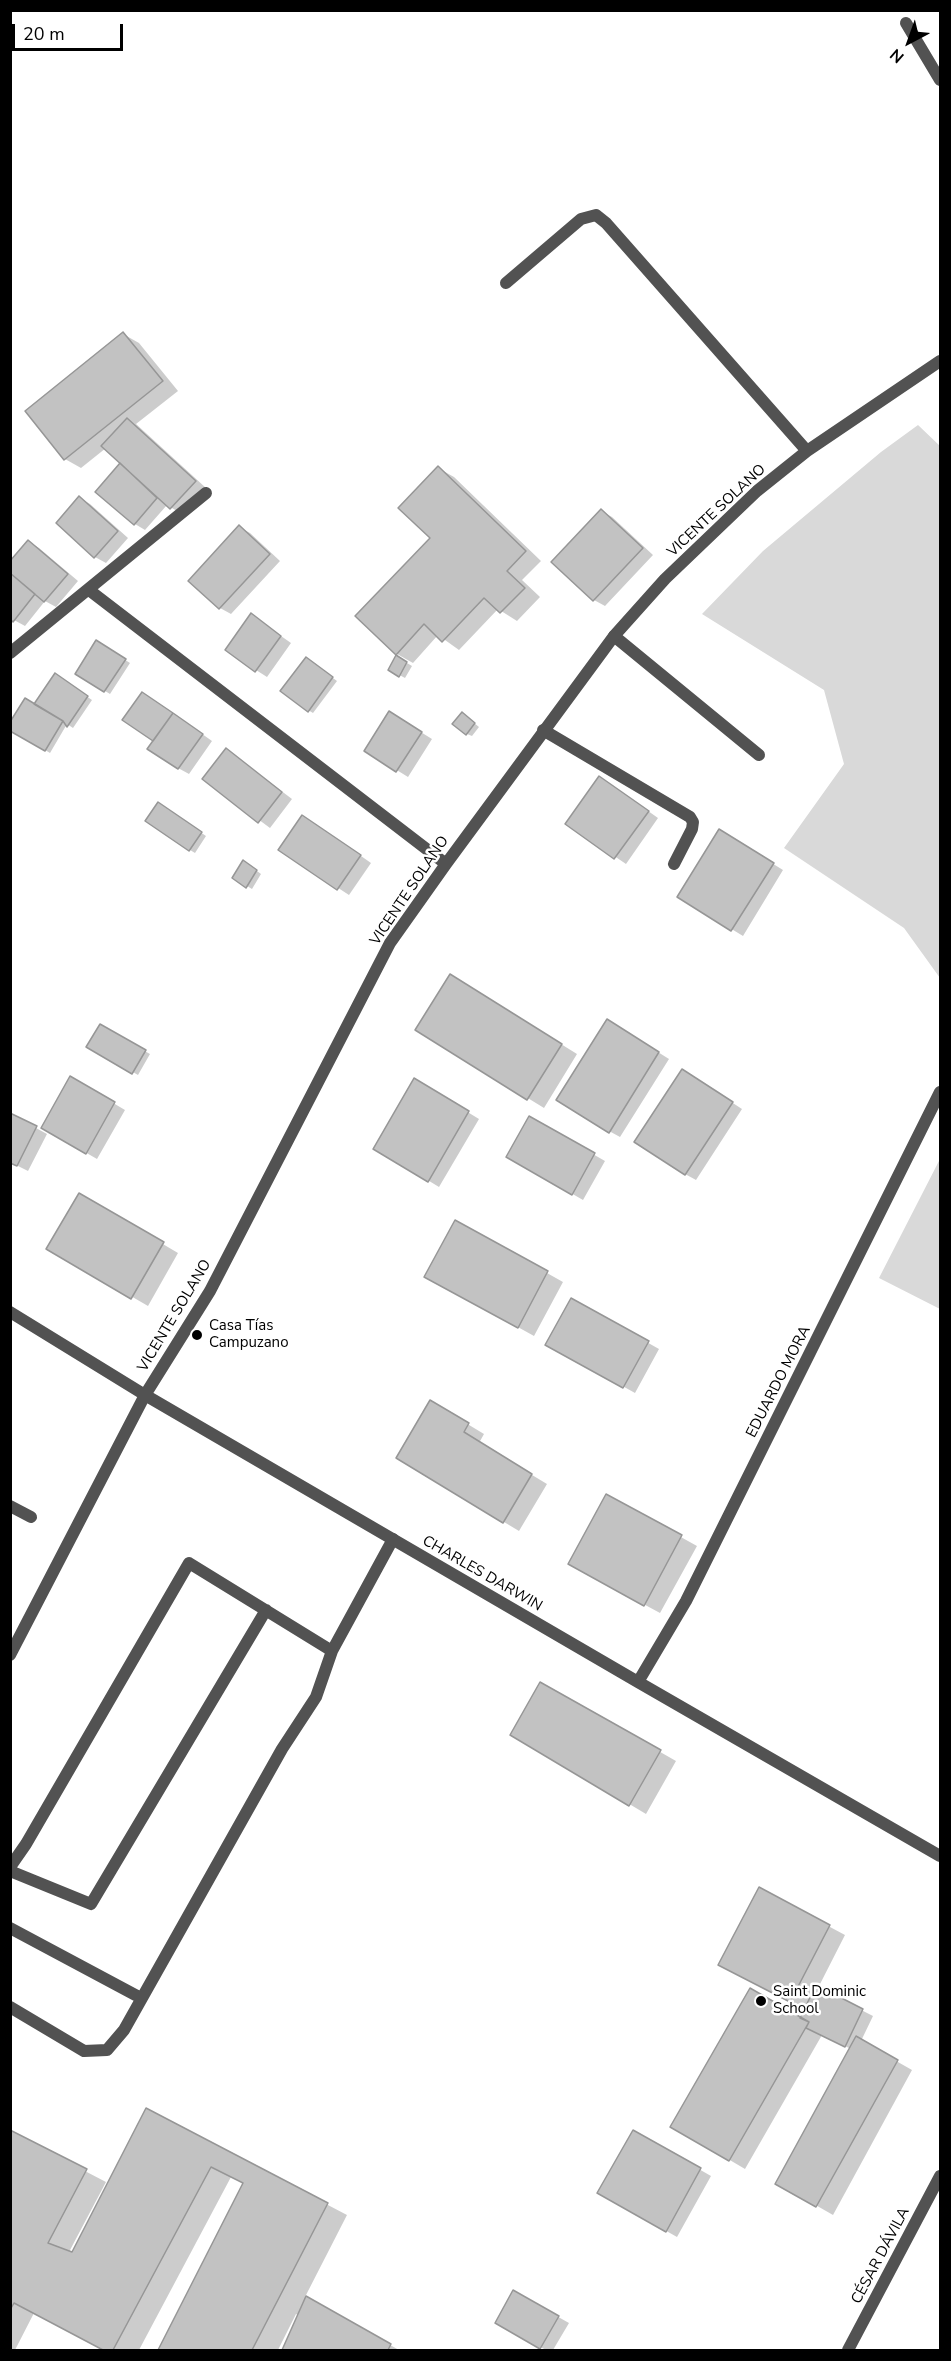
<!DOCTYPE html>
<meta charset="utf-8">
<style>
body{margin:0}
#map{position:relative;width:951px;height:2361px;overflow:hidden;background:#fff;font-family:"Nunito Sans",sans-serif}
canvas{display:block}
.frame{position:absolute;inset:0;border:12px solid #000;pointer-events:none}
.north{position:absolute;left:879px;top:12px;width:60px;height:60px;-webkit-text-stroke:4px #fff;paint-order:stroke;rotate:221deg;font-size:16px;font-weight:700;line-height:24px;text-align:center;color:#000}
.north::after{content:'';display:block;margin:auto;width:21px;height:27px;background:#000;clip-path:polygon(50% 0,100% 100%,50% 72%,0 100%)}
.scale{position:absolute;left:12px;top:24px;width:111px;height:27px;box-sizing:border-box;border:3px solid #000;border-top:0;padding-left:8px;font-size:18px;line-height:21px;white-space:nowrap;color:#000;-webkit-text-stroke:4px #fff;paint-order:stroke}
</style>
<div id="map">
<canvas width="951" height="2361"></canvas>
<div class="frame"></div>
<div class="north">N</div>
<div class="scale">20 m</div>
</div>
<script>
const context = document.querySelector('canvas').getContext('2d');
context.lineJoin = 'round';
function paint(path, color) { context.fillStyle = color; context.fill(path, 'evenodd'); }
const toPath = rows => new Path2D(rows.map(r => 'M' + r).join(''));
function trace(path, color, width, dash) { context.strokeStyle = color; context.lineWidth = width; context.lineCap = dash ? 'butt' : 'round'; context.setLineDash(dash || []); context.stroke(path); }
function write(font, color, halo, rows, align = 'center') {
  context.font = font + ' "Nunito Sans",sans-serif'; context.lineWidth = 5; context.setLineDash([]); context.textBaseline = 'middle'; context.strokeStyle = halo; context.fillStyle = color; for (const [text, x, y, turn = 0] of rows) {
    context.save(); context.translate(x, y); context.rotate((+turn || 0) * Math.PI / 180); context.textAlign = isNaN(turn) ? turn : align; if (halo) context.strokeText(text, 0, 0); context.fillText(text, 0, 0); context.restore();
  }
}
const green = toPath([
 [918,425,940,446,940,978,904,928,784,848,844,764,824,690,702,614,763,551,881,452],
 [940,1159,940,1309,879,1278]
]);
const shadow = toPath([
 [123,334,139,343,178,391,136,424,206,488,182,514,167,505,145,530,135,524,97,492,122,463,106,448,81,468,65,459],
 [438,468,454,477,541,561,522,580,540,597,517,621,498,609,459,650,438,635,413,663,397,654,358,616,432,538],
 [80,498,90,504,128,538,106,563,95,557],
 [601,511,612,517,653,555,605,606,594,600,553,562],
 [239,527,250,533,280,561,231,614,220,608],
 [29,542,39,548,78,581,56,607,45,601,25,626,14,620],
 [251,615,291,643,267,677,256,670],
 [97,642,130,663,110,694,77,674],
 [397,657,412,666,405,678,390,670],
 [311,662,337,681,313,713,308,710],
 [60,678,92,700,73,728,67,724,50,753,10,729],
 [390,713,432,739,408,777,366,751],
 [467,717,479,727,472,736,467,734],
 [184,721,212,741,189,774,178,768],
 [227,750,292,799,270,828,204,779],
 [610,784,658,818,626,864,567,824],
 [163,807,206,836,195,853,190,850],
 [314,823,371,863,349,895,280,850],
 [720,831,783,870,743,936,679,897],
 [249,865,261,874,252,889,247,886],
 [466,985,577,1054,544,1108,417,1030],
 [100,1026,150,1054,138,1075,88,1046],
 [618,1027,669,1059,620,1137,609,1131],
 [693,1077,742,1109,696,1180,685,1174],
 [71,1078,125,1110,97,1159,43,1128],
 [415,1080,479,1119,439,1187,375,1148],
 [530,1118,605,1161,583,1200,508,1157],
 [36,1128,47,1134,28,1171,10,1162],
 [80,1195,178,1253,148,1306,48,1248],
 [456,1222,563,1282,534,1336,442,1285],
 [572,1300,659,1349,635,1393,547,1344],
 [431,1402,484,1434,479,1443,547,1484,519,1531,504,1522],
 [607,1496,697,1546,660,1613,586,1573],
 [541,1684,676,1761,646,1814,512,1734],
 [759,1889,845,1935,818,1988,873,2016,861,2041,912,2070,833,2215,777,2183,851,2049,822,2035,745,2169,672,2126,801,2019,805,2010,736,1973],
 [147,2110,347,2215,305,2297,399,2350,283,2350,299,2316,296,2314,278,2350,160,2350,245,2184,231,2177,139,2350,104,2350,34,2313,15,2350,10,2350,10,2132,106,2182,69,2252,73,2254],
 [634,2132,711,2176,677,2237,599,2193],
 [514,2292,569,2323,553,2350,546,2350,497,2323]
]);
const building = toPath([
 [123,332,163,381,64,460,25,411,123,332],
 [127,418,196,481,170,509,101,446,127,418],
 [120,463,157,498,134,525,95,492,120,463],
 [438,466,526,551,507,571,525,588,500,613,484,598,442,642,424,624,396,655,355,616,430,538,398,508,438,466],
 [79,496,118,531,94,558,56,523,79,496],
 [601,509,643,548,593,601,551,562,601,509],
 [239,525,270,554,219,609,188,581,239,525],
 [28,540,68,574,44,602,10,573,10,561,28,540],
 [10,573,35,594,13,622,10,619,10,573],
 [251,613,281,636,255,672,225,650,251,613],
 [96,640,126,659,104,692,75,674,96,640],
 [396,655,407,662,399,677,388,670,396,655],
 [306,657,333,677,308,712,280,691,306,657],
 [55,673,88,696,67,727,63,721,34,704,55,673],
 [142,692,173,713,153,741,122,720,142,692],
 [25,698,63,721,45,751,10,731,10,722,25,698],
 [389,711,422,732,396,772,364,751,389,711],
 [462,712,475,723,466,735,452,724,462,712],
 [173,713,203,734,178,769,147,749,173,713],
 [226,748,282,792,258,823,202,779,226,748],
 [599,776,649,811,614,859,565,824,599,776],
 [158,802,202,832,189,851,145,821,158,802],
 [302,815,361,855,337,890,278,850,302,815],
 [719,829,774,863,731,931,677,897,719,829],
 [243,860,257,870,246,888,232,878,243,860],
 [450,974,562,1044,527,1100,415,1030,450,974],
 [607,1019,659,1052,609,1133,556,1100,607,1019],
 [100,1024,146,1050,132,1074,86,1047,100,1024],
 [682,1069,733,1102,685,1175,634,1142,682,1069],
 [70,1076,115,1102,86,1154,41,1128,70,1076],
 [414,1078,469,1111,428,1182,373,1149,414,1078],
 [10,1113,37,1126,17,1166,10,1163,10,1113],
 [529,1116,595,1153,572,1195,506,1157,529,1116],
 [79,1193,164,1242,131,1299,46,1249,79,1193],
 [455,1220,548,1271,518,1328,424,1277,455,1220],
 [571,1298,649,1341,623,1388,545,1345,571,1298],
 [430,1400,469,1423,464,1432,532,1474,503,1523,396,1458,430,1400],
 [606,1494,682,1535,644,1606,568,1564,606,1494],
 [540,1682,661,1750,629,1806,510,1735,540,1682],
 [759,1887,830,1925,790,2002,718,1965,759,1887],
 [816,1985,863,2009,845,2047,806,2028,809,2022,800,2018,816,1985],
 [750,1988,809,2022,729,2161,670,2127,750,1988],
 [856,2036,898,2060,816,2207,775,2184,856,2036],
 [146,2108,328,2203,252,2350,158,2350,243,2183,211,2167,113,2350,103,2350,14,2303,10,2310,10,2130,87,2169,48,2243,72,2252,146,2108],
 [633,2130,701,2168,666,2232,597,2193,633,2130],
 [513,2290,559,2316,540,2349,495,2323,513,2290],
 [306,2296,391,2344,388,2350,282,2350,306,2296]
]);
const lane = toPath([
 [614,636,759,755],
 [543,730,690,817,693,822,692,829,674,864],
 [10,1867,26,1844,189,1563,332,1651],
 [10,1871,91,1904,266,1610],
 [10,1928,141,1998],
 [10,2007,84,2051,107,2050,124,2030,282,1749,316,1697,332,1651,393,1539]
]);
const street = toPath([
 [906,23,940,80],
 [506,283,581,219,596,215,606,223,807,451],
 [89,590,446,864],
 [10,653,206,493],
 [10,1312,145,1395,638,1682,940,1856],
 [10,1506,31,1517],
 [10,1655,145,1395,210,1291,390,943,446,864,614,636,665,579,757,491,807,451,940,361],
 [638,1682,686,1601,940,1092],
 [848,2350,940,2176]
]);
const markers = [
 [197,1335,6,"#000"],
 [761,2001,6,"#000"]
];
const streetNames = [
 ["VICENTE SOLANO",717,511,-43],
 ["VICENTE SOLANO",410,891,-56],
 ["VICENTE SOLANO",175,1316,-59],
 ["EDUARDO MORA",779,1382,-63],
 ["CHARLES DARWIN",482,1574,30],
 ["CÉSAR DÁVILA",881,2256,-62]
];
const poiNames = [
 ["Casa Tías",209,1326],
 ["Campuzano",209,1343],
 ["Saint Dominic",773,1992],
 ["School",773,2009]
];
paint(green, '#d9d9d9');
paint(shadow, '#0003');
paint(building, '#c2c2c2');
trace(building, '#969696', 1.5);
trace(lane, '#525252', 12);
trace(street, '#525252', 12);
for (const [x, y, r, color] of markers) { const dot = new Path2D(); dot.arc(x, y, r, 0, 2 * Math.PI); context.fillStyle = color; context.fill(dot); trace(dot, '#fff', 2); }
write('15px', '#000', '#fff', streetNames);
write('15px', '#000', '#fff', poiNames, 'left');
</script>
